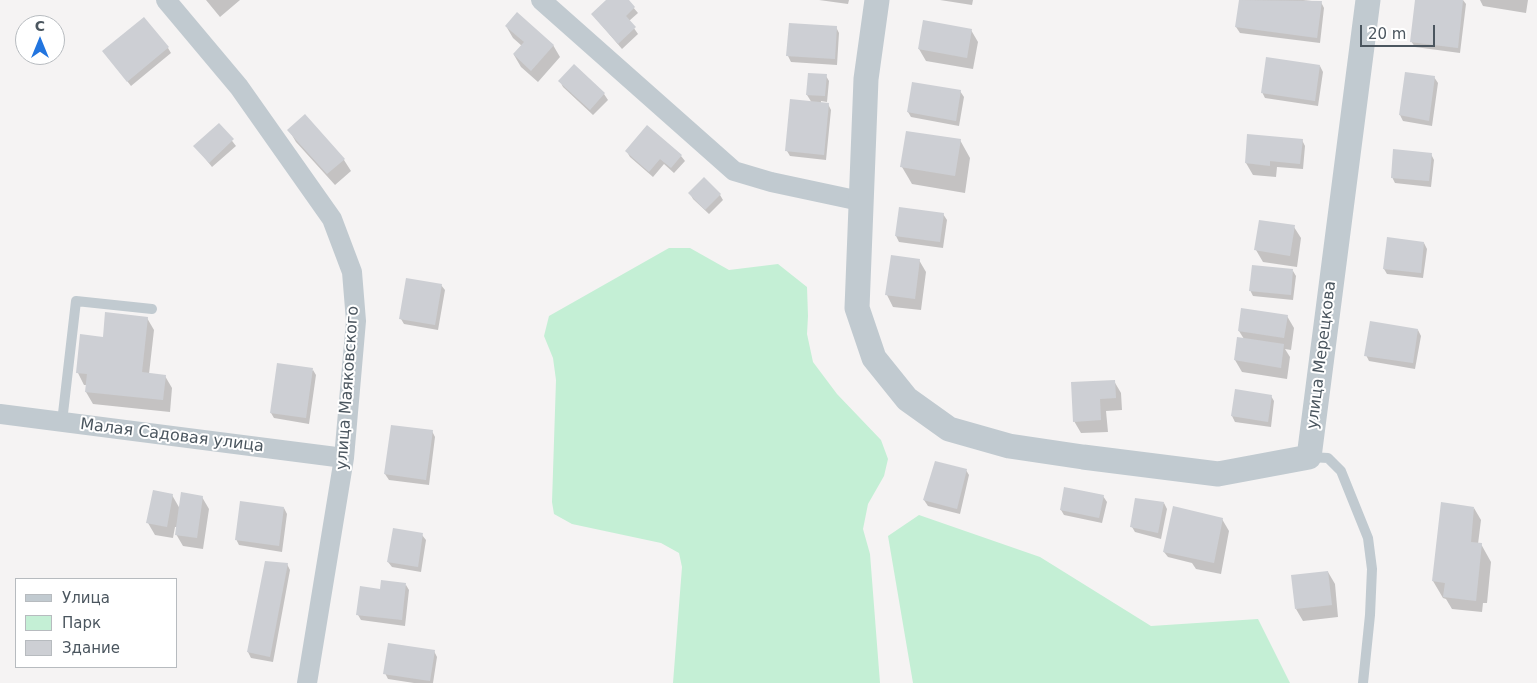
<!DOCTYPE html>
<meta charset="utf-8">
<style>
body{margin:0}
#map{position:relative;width:1537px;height:683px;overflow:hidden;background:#f5f3f3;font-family:"DejaVu Sans",sans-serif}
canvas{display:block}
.legend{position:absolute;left:15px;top:578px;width:162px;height:90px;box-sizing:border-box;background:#fff;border:1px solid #b7bbbf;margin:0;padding:6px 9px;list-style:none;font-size:15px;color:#4b565f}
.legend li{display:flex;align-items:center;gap:10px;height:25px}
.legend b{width:25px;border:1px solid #b7bbbf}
.north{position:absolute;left:15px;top:15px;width:50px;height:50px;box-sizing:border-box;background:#fff;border:1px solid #b7bbbf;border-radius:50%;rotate:0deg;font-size:14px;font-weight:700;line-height:20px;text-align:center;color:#4b565f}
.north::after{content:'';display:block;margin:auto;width:18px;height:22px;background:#2275df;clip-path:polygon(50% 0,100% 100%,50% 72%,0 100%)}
.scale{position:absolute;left:1360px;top:25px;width:75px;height:22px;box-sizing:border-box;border:2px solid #4b565f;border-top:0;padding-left:6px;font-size:15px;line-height:18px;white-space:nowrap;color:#4b565f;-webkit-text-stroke:4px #fff;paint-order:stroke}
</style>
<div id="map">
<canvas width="1537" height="683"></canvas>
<ul class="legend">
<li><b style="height:6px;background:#c1cad0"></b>Улица</li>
<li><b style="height:14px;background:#c4efd5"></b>Парк</li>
<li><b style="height:14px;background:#cdcfd4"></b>Здание</li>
</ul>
<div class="north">С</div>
<div class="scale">20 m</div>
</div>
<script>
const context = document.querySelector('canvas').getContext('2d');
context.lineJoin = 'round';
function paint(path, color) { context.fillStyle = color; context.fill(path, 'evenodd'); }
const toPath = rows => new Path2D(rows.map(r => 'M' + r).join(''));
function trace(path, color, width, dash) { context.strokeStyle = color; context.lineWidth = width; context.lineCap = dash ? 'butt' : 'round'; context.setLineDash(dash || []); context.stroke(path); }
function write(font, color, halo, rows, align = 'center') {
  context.font = font + ' "DejaVu Sans",sans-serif'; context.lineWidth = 4; context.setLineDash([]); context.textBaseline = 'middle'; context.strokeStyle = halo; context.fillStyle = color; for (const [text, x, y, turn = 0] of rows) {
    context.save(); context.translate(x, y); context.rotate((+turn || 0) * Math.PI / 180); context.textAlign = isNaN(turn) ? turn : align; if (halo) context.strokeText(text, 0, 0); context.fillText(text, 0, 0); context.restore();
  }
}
const green = toPath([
 [669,248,690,248,729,270,778,264,807,287,808,316,807,334,813,362,837,394,881,440,888,459,884,476,868,504,863,529,870,554,880,683,673,683,682,567,679,553,661,543,572,524,554,514,552,502,556,380,553,358,544,336,549,316],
 [919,515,1040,557,1151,626,1258,619,1290,683,913,683,888,536]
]);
const shadow = toPath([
 [206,0,240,0,220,17],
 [608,0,627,0,638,13,629,21,638,34,622,49,592,14],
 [819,0,849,0,848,4],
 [940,0,973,0,972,5],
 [1240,0,1303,0,1321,2,1324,8,1320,43,1240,33,1236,27],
 [1417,0,1463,0,1466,4,1460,53,1415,47,1411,41],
 [1480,0,1528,0,1526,13,1483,6],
 [506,26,553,45,560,57,538,82,521,67,514,55,522,46,513,38],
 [836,27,839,33,837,65,791,62,788,56],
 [971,30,978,42,973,69,926,61,919,49],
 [168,48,171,53,131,86,104,51],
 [574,66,604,94,608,100,593,115,563,87,560,81],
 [1320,66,1323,72,1318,106,1265,98,1262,92],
 [826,76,829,81,827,102,821,101,821,104,828,104,831,110,826,160,790,156,787,151,812,103,807,95],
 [1434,77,1438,83,1432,126,1403,121,1400,115],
 [960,91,964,97,959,126,911,117,908,112],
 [219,124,236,146,212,167,195,146],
 [289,130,344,160,351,171,335,185,296,142],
 [960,140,970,158,965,193,912,184,902,167],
 [1302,140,1305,146,1303,169,1277,167,1276,177,1253,175,1246,163],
 [627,152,681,156,685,161,674,173,664,164,653,177,630,157],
 [1431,154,1434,160,1431,187,1395,183,1392,177],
 [690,193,720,195,723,200,709,214,693,199],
 [943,214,947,220,943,248,899,242,896,236],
 [1294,227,1301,238,1297,267,1263,262,1256,250],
 [1424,243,1427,249,1423,278,1387,274,1384,269],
 [919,260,926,272,921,310,893,307,887,295],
 [1293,271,1296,276,1293,300,1253,296,1250,290],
 [441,285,445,290,438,330,404,324,401,319],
 [1242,310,1287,316,1294,328,1291,350,1285,349,1290,357,1287,379,1242,372,1235,360,1244,339,1239,331],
 [147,318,154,330,149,374,165,376,172,388,170,412,93,404,86,392,87,385,84,385,78,373,104,338],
 [1418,330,1421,336,1415,369,1369,361,1366,355],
 [313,370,316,375,309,424,274,418,271,413],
 [1114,381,1121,393,1122,410,1106,411,1108,432,1081,433,1074,421],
 [1271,396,1274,401,1271,427,1235,422,1232,416],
 [392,426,432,431,435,437,429,485,389,480,385,474],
 [966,470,969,475,960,514,928,506,924,500],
 [172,495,180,509,202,497,209,509,203,549,183,546,176,534,177,527,175,527,173,538,155,535,148,523],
 [1103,496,1107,502,1102,523,1064,515,1061,510],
 [1164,503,1167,509,1161,539,1135,532,1132,527],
 [284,508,287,514,282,552,239,545,236,539],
 [1474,508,1481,520,1478,544,1481,544,1491,562,1487,603,1483,603,1482,612,1452,609,1446,599,1443,598,1433,581],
 [1222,519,1229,531,1221,574,1196,569,1192,563,1168,557,1164,552],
 [422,535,426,540,421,572,392,567,388,562],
 [287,564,290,570,273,662,251,658,248,652],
 [1328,572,1335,584,1338,617,1303,621,1296,609],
 [406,585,409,590,405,626,361,620,358,615],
 [434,651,437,657,433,683,414,683,388,679,385,673]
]);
const building = toPath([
 [606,0,629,0,635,7,626,16,636,27,618,44,591,14],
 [1239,0,1322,1,1317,38,1235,27],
 [1415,0,1463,0,1458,48,1410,42],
 [517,12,554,45,531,71,513,54,524,42,505,26],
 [144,17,169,47,127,82,102,51],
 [923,20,972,29,967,58,918,49],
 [789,23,837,26,835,59,786,56],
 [1266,57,1320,65,1315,101,1261,93],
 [574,64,605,93,590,110,558,81],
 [1405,72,1435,76,1429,121,1399,115],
 [808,73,827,74,825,96,806,95],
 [912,82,961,90,956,121,907,112],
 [790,99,829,103,824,155,785,151],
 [305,114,345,159,327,174,287,130],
 [219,123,234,139,209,163,193,146],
 [647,125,682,155,671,168,660,159,649,172,625,151],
 [906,131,961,139,955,176,900,167],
 [1247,134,1303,139,1300,164,1270,161,1270,166,1245,163],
 [1393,149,1432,153,1429,181,1391,178],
 [704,177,721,194,705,210,688,193],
 [899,207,944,213,940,242,895,236],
 [1259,220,1295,225,1290,256,1254,250],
 [1387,237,1424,242,1421,273,1383,269],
 [891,255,920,259,915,299,885,295],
 [1252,265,1293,269,1291,295,1249,291],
 [406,278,442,284,435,325,399,319],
 [1241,308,1288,315,1284,338,1238,331],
 [105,312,148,317,142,372,166,375,163,400,85,392,87,374,76,373,80,334,103,337],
 [1370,321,1418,329,1413,363,1364,356],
 [1237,337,1284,344,1281,368,1234,360],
 [277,363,313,368,306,418,270,413],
 [1115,380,1116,398,1100,399,1101,420,1073,422,1071,382],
 [1235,389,1272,395,1268,422,1231,416],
 [391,425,433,430,426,480,384,474],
 [935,461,967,469,957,509,923,500],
 [1064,487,1104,495,1099,518,1060,510],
 [153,490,173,494,167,527,146,523],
 [181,492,203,496,197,538,175,535],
 [1135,498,1164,502,1158,533,1130,527],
 [240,501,284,507,279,546,235,540],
 [1441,502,1474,507,1471,542,1482,543,1476,601,1443,597,1445,583,1432,581],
 [1173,506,1223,518,1214,563,1163,552],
 [393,528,423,533,418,567,387,562],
 [265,561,288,563,270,657,247,652],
 [1328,571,1332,605,1295,609,1291,575],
 [381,580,406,583,402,620,356,615,360,586,380,589],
 [388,643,435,650,430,681,383,674]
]);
const service = toPath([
 [62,422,76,301,152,309],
 [1310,457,1328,458,1341,471,1368,538,1372,569,1370,615,1363,683]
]);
const minor = toPath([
 [166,0,239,87,332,219,352,272,356,321,344,458,307,683],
 [541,0,734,171,771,182,860,201],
 [0,414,344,458]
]);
const tertiary = toPath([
 [877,0,866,79,857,308,874,358,907,399,949,429,1009,446,1083,457,1218,474,1309,457,1368,0]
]);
const streetNames = [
 ["улица Мерецкова",1322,355,-83],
 ["улица Маяковского",348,388,-86],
 ["Малая Садовая улица",172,436,7]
];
paint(green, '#c4efd5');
paint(shadow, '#0003');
paint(building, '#cdcfd4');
trace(service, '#c1cad0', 10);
trace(minor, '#c1cad0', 20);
trace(tertiary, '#c1cad0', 25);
write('16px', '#4b565f', '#fff', streetNames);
</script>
